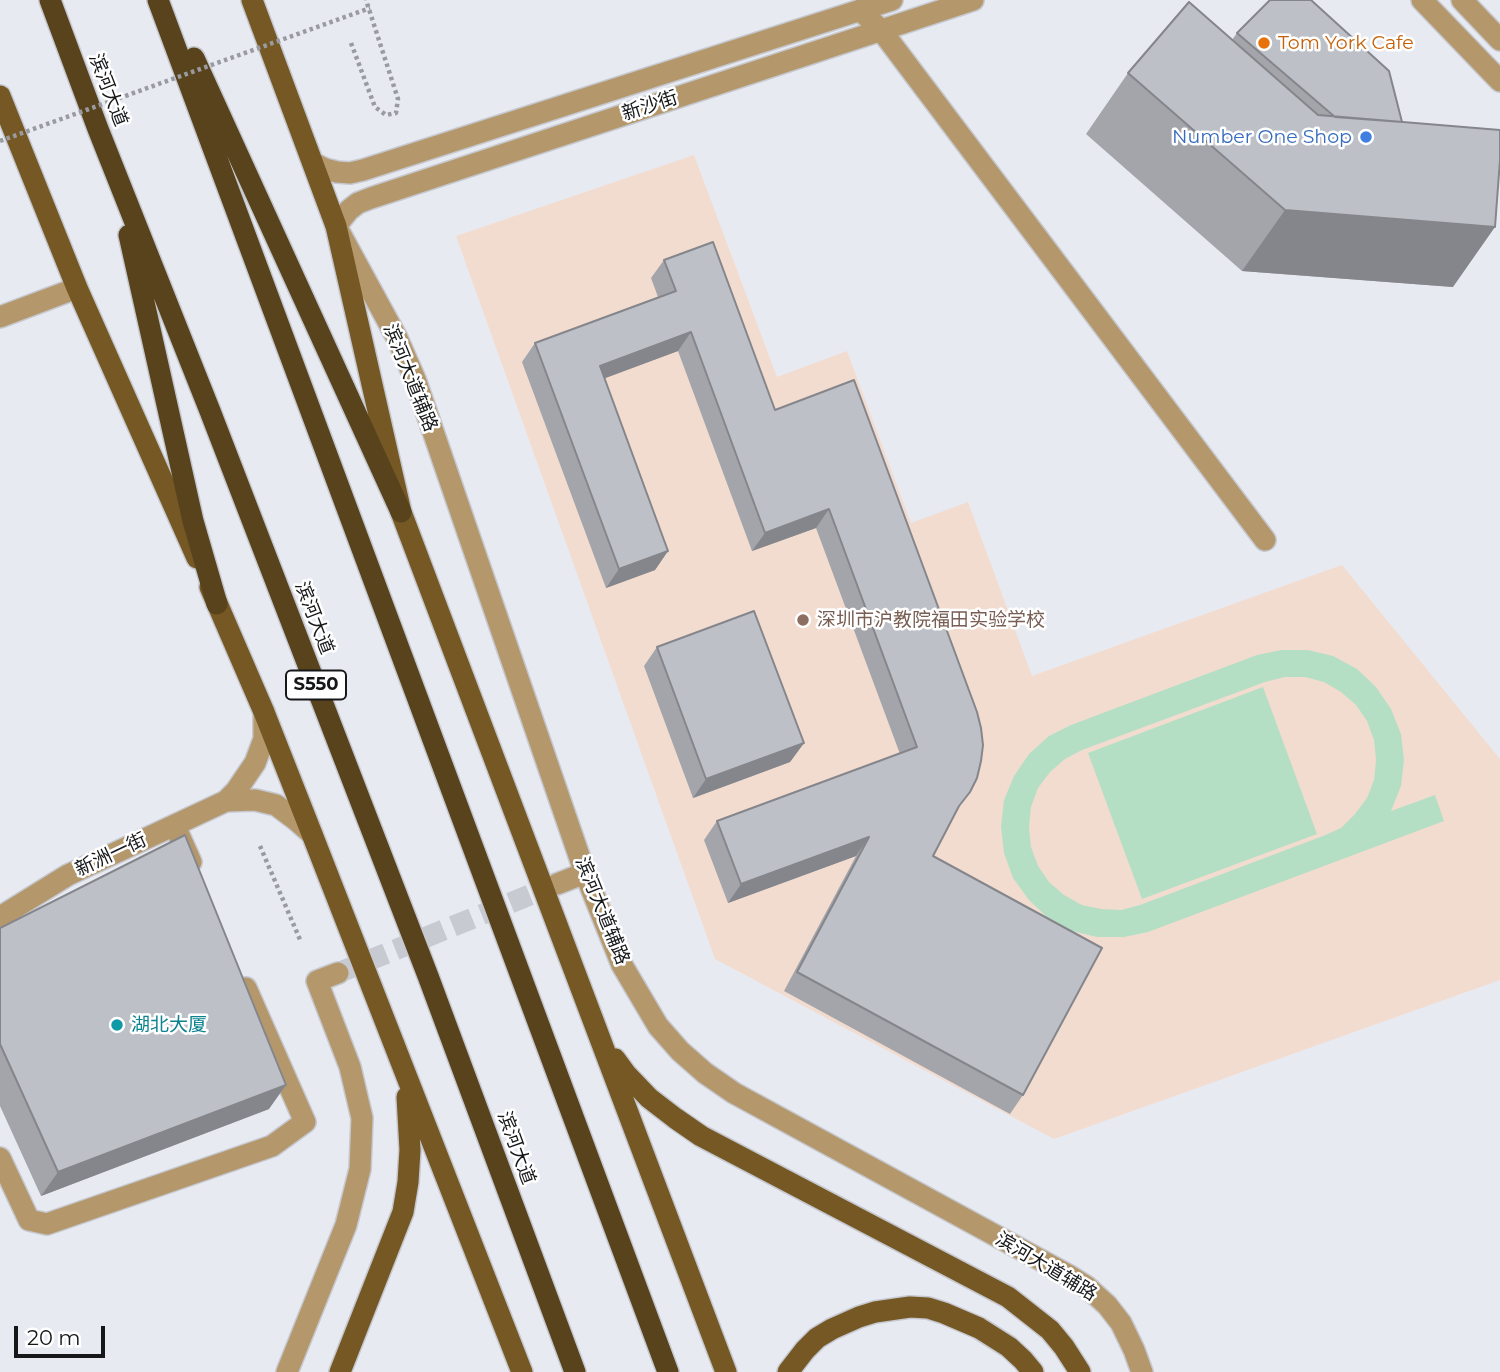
<!DOCTYPE html>
<meta charset="utf-8">
<style>
body{margin:0}
#map{position:relative;width:1500px;height:1372px;overflow:hidden;background:#e8eaf2;font-family:Montserrat,sans-serif}
canvas{display:block}
.scale{position:absolute;left:14px;top:1326px;width:91px;height:32px;box-sizing:border-box;border:4px solid #161719;border-top:0;padding-left:9px;font-size:21px;line-height:24px;white-space:nowrap;color:#161719;-webkit-text-stroke:5px #fff;paint-order:stroke}
</style>
<div id="map">
<canvas width="1500" height="1372"></canvas>
<div class="scale">20 m</div>
</div>
<script>
const context = document.querySelector('canvas').getContext('2d');
context.lineJoin = 'round';
function paint(path, color) { context.fillStyle = color; context.fill(path, 'evenodd'); }
const toPath = rows => new Path2D(rows.map(r => 'M' + r).join(''));
function trace(path, color, width, dash) { context.strokeStyle = color; context.lineWidth = width; context.lineCap = dash ? 'butt' : 'round'; context.setLineDash(dash || []); context.stroke(path); }
function write(font, color, halo, rows, align = 'center') {
  context.font = font + ' Montserrat,"Noto Sans SC",sans-serif'; context.lineWidth = 5; context.setLineDash([]); context.textBaseline = 'middle'; context.strokeStyle = halo; context.fillStyle = color; for (const [text, x, y, turn = 0] of rows) {
    context.save(); context.translate(x, y); context.rotate((+turn || 0) * Math.PI / 180); context.textAlign = isNaN(turn) ? turn : align; if (halo) context.strokeText(text, 0, 0); context.fillText(text, 0, 0); context.restore();
  }
}
const education = toPath([
 [694,155,777,377,847,351,911,523,968,502,1032,676,1342,565,1500,759,1500,980,1054,1139,715,959,456,236]
]);
const green = toPath([
 [1281,650,1308,650,1333,656,1357,669,1376,687,1391,709,1401,734,1404,760,1401,786,1391,811,1435,795,1444,821,1148,932,1124,937,1097,937,1072,931,1048,918,1029,900,1013,878,1004,853,1001,827,1004,800,1014,776,1029,754,1049,736,1071,725,1257,655],
 [1285,677,1305,677,1324,682,1341,692,1356,705,1367,721,1374,740,1376,760,1374,780,1367,798,1355,814,1341,828,1323,836,1140,905,1121,910,1101,909,1082,905,1064,895,1049,882,1038,866,1031,847,1029,827,1031,807,1038,788,1050,772,1065,759,1082,750,1265,682],
 [1263,687,1317,834,1142,899,1088,753]
]);
const minorTunnel = toPath([
 [338,973,557,884]
]);
const path = toPath([
 [351,43,375,107,386,115,396,113,398,99,366,0],
 [260,846,301,942]
]);
const minor = toPath([
 [973,0,371,198,358,203,349,210,336,226,397,338,415,379,585,873,622,965,658,1026,680,1051,705,1073,734,1093,1068,1275,1087,1287,1107,1305,1121,1323,1134,1350,1142,1372],
 [1422,0,1500,81],
 [1462,0,1500,40],
 [860,10,881,30,1265,540],
 [313,163,325,169,337,172,350,173,363,170,892,0],
 [0,317,77,288],
 [226,801,255,800,276,805,296,820,312,834],
 [175,826,191,862],
 [557,884,585,873],
 [0,917,68,875,226,801,236,791,255,763,264,739,264,712],
 [0,1158,29,1220,47,1224,272,1146,305,1122,246,988],
 [287,1372,346,1225,360,1169,362,1118,350,1067,317,981,338,973]
]);
const major = toPath([
 [252,0,336,226,401,512,726,1372],
 [0,96,77,288,197,558],
 [210,587,264,712,312,834,522,1372],
 [615,1059,626,1074,649,1098,675,1118,701,1136,1008,1297,1050,1330,1064,1347,1080,1372],
 [340,1372,403,1212,408,1182,410,1150,407,1097],
 [788,1372,805,1350,817,1338,832,1329,859,1317,875,1312,910,1307,928,1308,944,1313,979,1328,1009,1347,1023,1360,1033,1372]
]);
const highway = toPath([
 [50,0,98,129,210,411,428,976,575,1372],
 [158,0,668,1372],
 [194,58,401,512],
 [129,235,193,521,217,604]
]);
const pathBridge = toPath([
 [0,141,370,8]
]);
const wall = toPath([
 [1237,33,1402,122,1453,287,1242,271,1086,134,1128,73,1232,40],
 [664,260,775,410,854,380,956,812,933,856,1023,1095,1010,1114,784,991,856,856,728,903,704,840,717,821,900,754,816,528,752,551,678,351,604,378,668,551,655,570,606,588,522,362,535,343,658,297,651,278],
 [657,647,804,743,790,762,693,798,644,666],
 [0,928,269,1109,41,1196,0,1106]
]);
const shadedWall = toPath([
 [1285,210,1495,227,1453,287,1242,271],
 [691,332,678,351,587,385,600,366],
 [829,509,816,528,752,551,765,533],
 [668,551,655,570,606,588,619,569],
 [804,743,790,762,693,798,706,779],
 [869,837,856,856,728,903,741,884],
 [286,1085,269,1109,41,1196,58,1172]
]);
const building = toPath([
 [1270,0,1311,0,1389,71,1402,122,1335,117,1237,33,1270,0],
 [1189,2,1318,115,1500,130,1500,160,1495,227,1285,210,1128,73,1189,2],
 [713,242,775,410,854,380,977,712,981,728,983,745,981,761,977,778,970,792,959,806,933,856,1102,948,1023,1095,797,972,869,837,741,884,717,821,917,747,829,509,765,533,691,332,600,366,668,551,619,569,535,343,676,291,664,260,713,242],
 [754,611,804,743,706,779,657,647,754,611],
 [185,835,286,1085,58,1172,0,1044,0,928,185,835]
]);
const markers = [
 [1264,43,7,"#e8710a"],
 [1366,137,7,"#3f7fe0"],
 [803,620,7,"#8d6e63"],
 [117,1025,7,"#0f9aa8"]
];
const shields = [
 [316,685,60]
];
const shieldNames = [
 ["S550",316,685]
];
const foodNames = [
 ["Tom York Cafe",1278,43]
];
const streetNames = [
 ["滨河大道",108,90,69],
 ["新沙街",650,106,-18],
 ["滨河大道辅路",410,378,68],
 ["滨河大道",314,618,69],
 ["新洲一街",111,855,-25],
 ["滨河大道辅路",602,911,68],
 ["滨河大道",516,1148,70],
 ["滨河大道辅路",1046,1267,31]
];
const shopNames = [
 ["Number One Shop",1352,137]
];
const educationNames = [
 ["深圳市沪教院福田实验学校",817,620]
];
const cultureNames = [
 ["湖北大厦",131,1025]
];
paint(education, '#f2dccf');
paint(green, '#b5dfc4');
trace(minorTunnel, '#c8cad1', 21, [21, 10]);
trace(minor, '#c6c8cf', 24);
trace(major, '#c6c8cf', 24);
trace(highway, '#c6c8cf', 24);
trace(path, '#999ba1', 4.5, [3.5, 3.5]);
trace(minor, '#b4986c', 21);
trace(major, '#755824', 21);
trace(highway, '#59431d', 21);
trace(pathBridge, '#999ba1', 4.5, [3.5, 3.5]);
paint(wall, '#a3a5ab');
paint(shadedWall, '#85868b');
paint(building, '#bec0c7');
trace(building, '#85868b', 2);
for (const [x, y, r, color] of markers) { const dot = new Path2D(); dot.arc(x, y, r, 0, 2 * Math.PI); context.fillStyle = color; context.fill(dot); trace(dot, '#fff', 2.5); }
for (const [x, y, w] of shields) { const box = new Path2D(); box.roundRect(x - w / 2, y - 14.5, w, 29, 5); context.fillStyle = '#fff'; context.fill(box); trace(box, '#161719', 2); }
write('bold 18px', '#161719', null, shieldNames);
write('19px', '#c56008', '#fff', foodNames, 'left');
write('19px', '#161719', '#fff', streetNames);
write('19px', '#366cbe', '#fff', shopNames, 'right');
write('19px', '#785e54', '#fff', educationNames, 'left');
write('19px', '#0d838f', '#fff', cultureNames, 'left');
</script>
